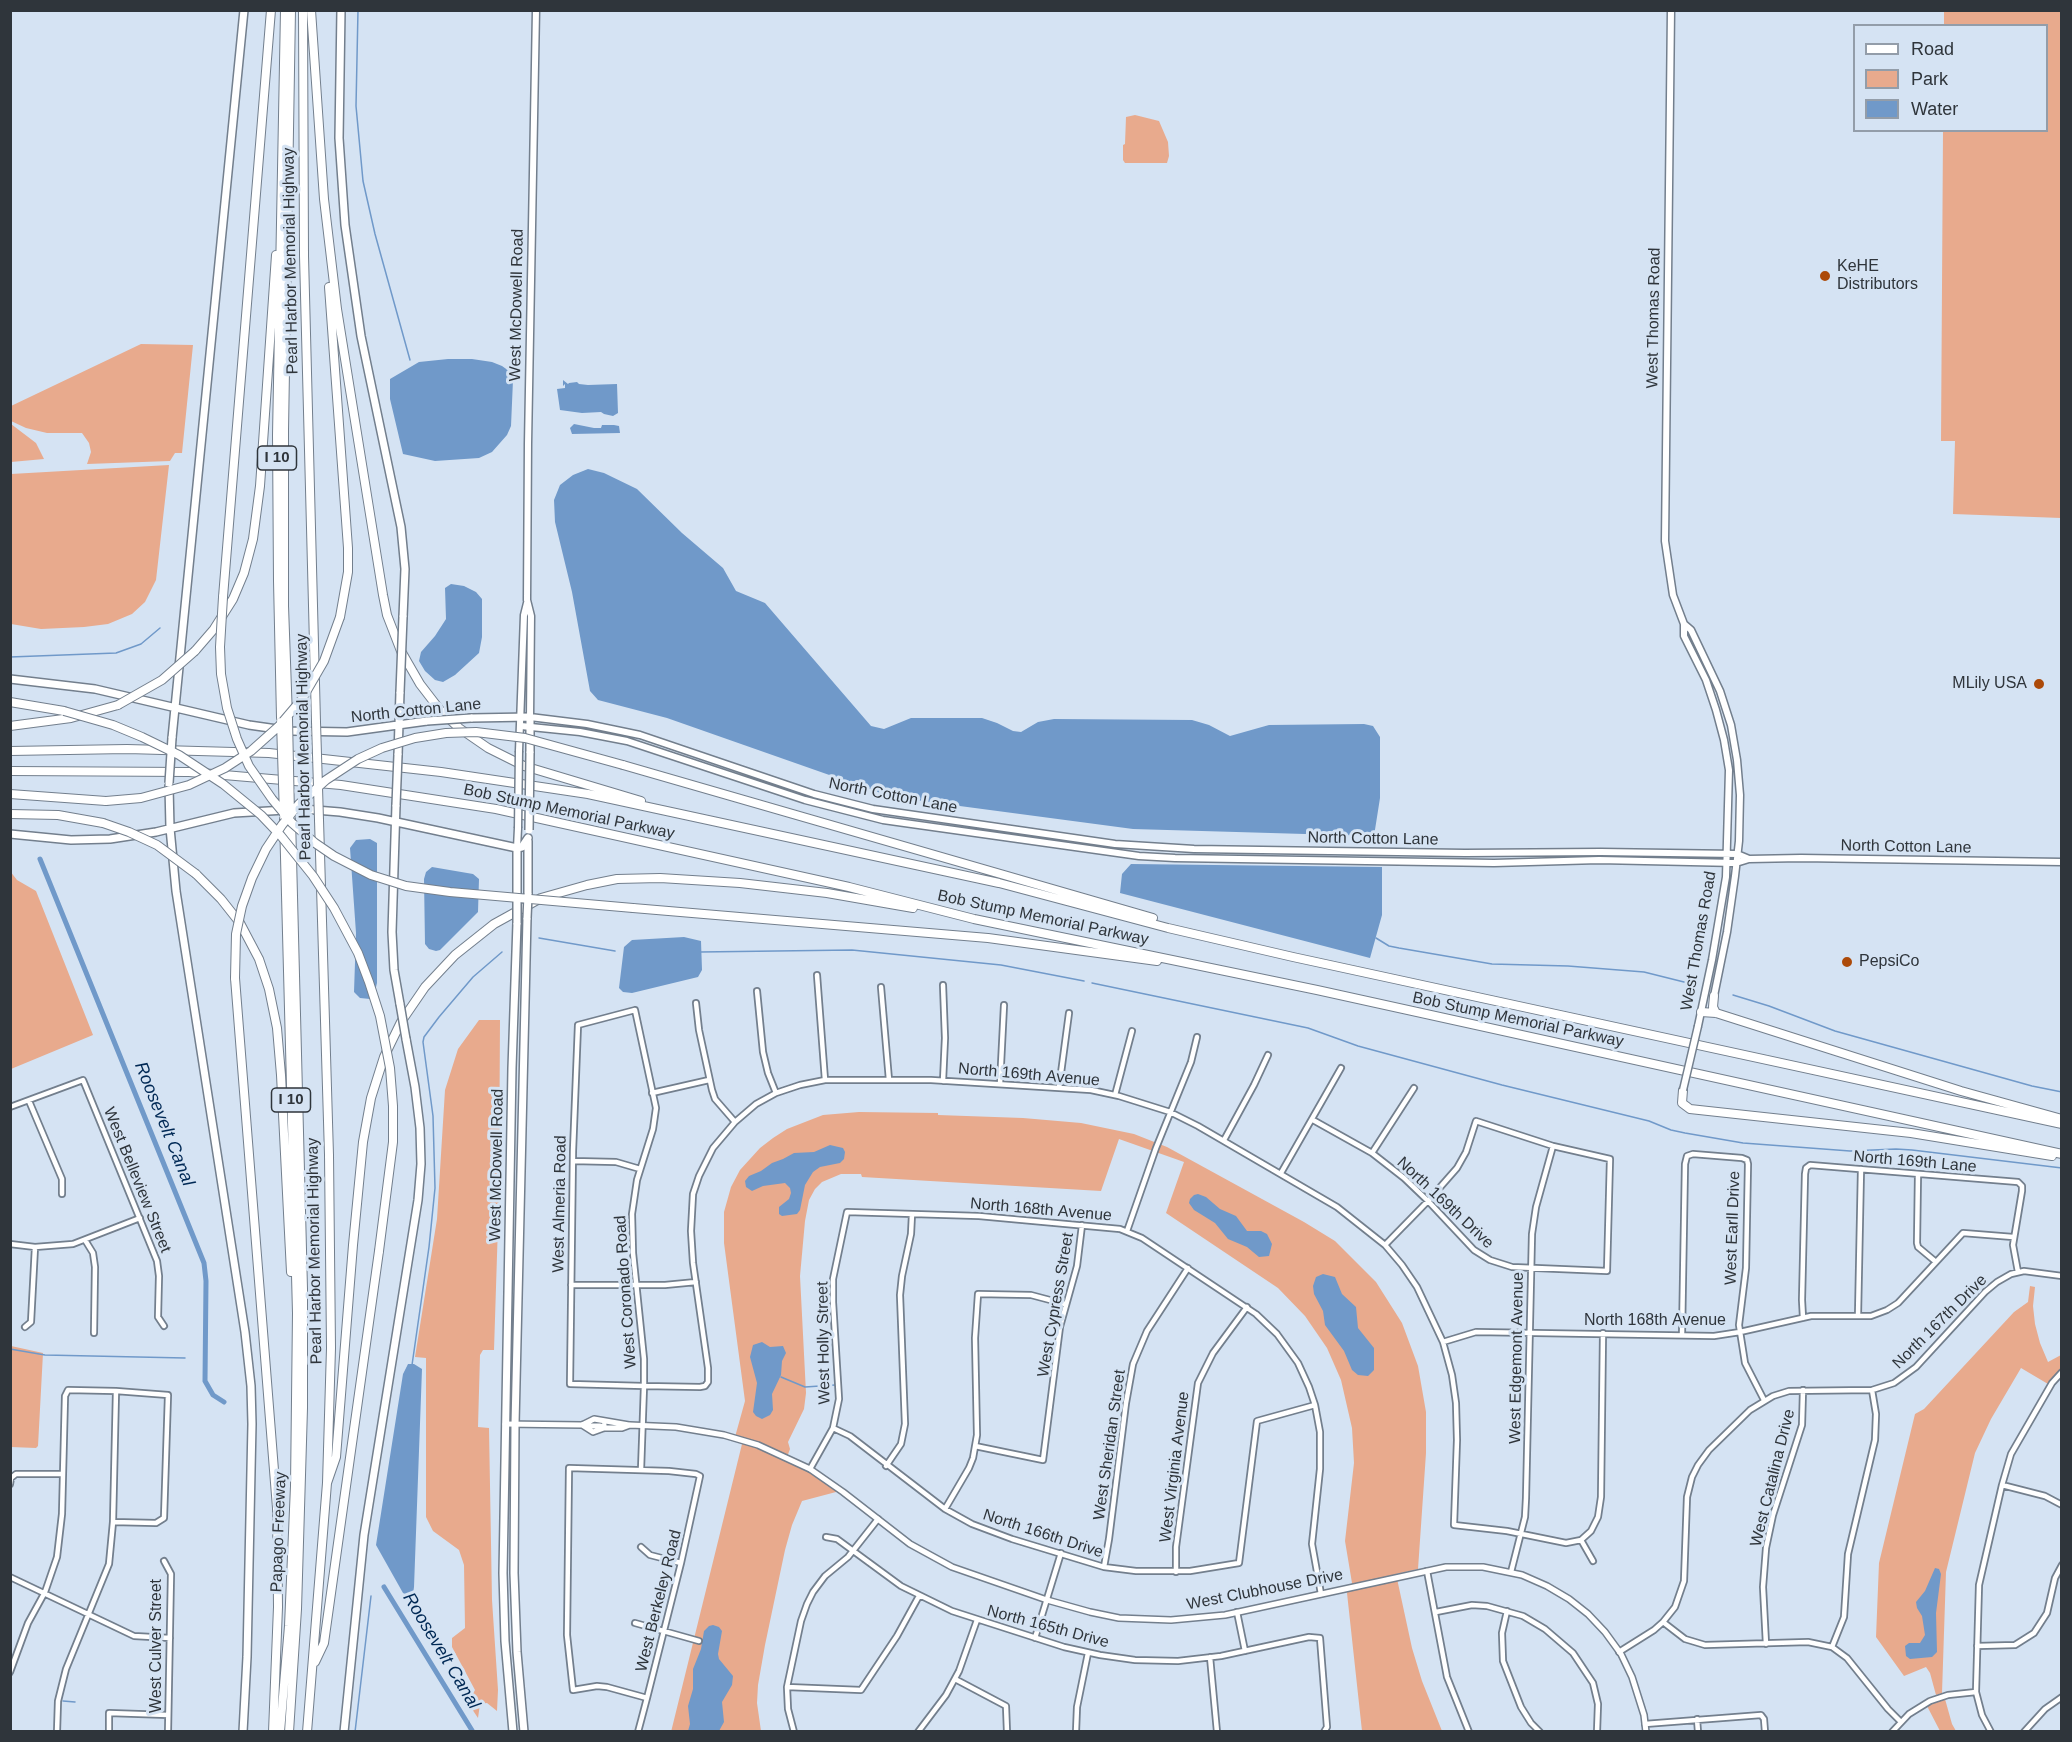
<!DOCTYPE html>
<style>
body{margin:0}
#map{position:relative;width:2072px;height:1742px;overflow:hidden;background:#d5e3f3;font-family:Helvetica,sans-serif}
canvas{display:block}
.frame{position:absolute;inset:0;border:12px solid #2f353b;pointer-events:none}
.legend{position:absolute;left:1853px;top:24px;width:195px;height:108px;box-sizing:border-box;background:#d5e3f3;border:2px solid #939da9;margin:0;padding:8px 10px;list-style:none;font-size:18px;color:#2f353b}
.legend li{display:flex;align-items:center;gap:12px;height:30px}
.legend b{width:30px;border:2px solid #939da9}
</style>
<div id="map">
<canvas width="2072" height="1742"></canvas>
<div class="frame"></div>
<ul class="legend">
<li><b style="height:8px;background:#fff"></b>Road</li>
<li><b style="height:16px;background:#e8aa8d"></b>Park</li>
<li><b style="height:16px;background:#7099c9"></b>Water</li>
</ul>
</div>
<script>
const context = document.querySelector('canvas').getContext('2d');
context.lineJoin = 'round';
function paint(path, color) { context.fillStyle = color; context.fill(path, 'evenodd'); }
const toPath = rows => new Path2D(rows.map(r => 'M' + r).join(''));
function trace(path, color, width, dash) { context.strokeStyle = color; context.lineWidth = width; context.lineCap = dash ? 'butt' : 'round'; context.setLineDash(dash || []); context.stroke(path); }
function write(font, color, halo, rows, align = 'center') {
  context.font = font + ' Helvetica,sans-serif'; context.lineWidth = 6; context.setLineDash([]); context.textBaseline = 'middle'; context.strokeStyle = halo; context.fillStyle = color; for (const [text, x, y, turn = 0] of rows) {
    context.save(); context.translate(x, y); context.rotate((+turn || 0) * Math.PI / 180); context.textAlign = isNaN(turn) ? turn : align; if (halo) context.strokeText(text, 0, 0); context.fillText(text, 0, 0); context.restore();
  }
}
const green = toPath([
 [1944,11,2061,11,2061,518,1953,514,1955,441,1941,441,1943,131,2046,130,2046,26,1944,25],
 [1135,115,1159,121,1168,142,1169,156,1167,163,1125,163,1123,160,1123,145,1125,144,1126,117],
 [141,344,193,345,182,453,175,453,170,461,87,464,91,452,89,443,82,433,47,433,26,428,11,421,11,406],
 [11,424,36,443,44,459,11,462],
 [169,465,156,580,145,602,132,614,108,624,84,627,41,629,11,624,11,474],
 [10,871,17,880,36,891,93,1035,11,1069],
 [479,1020,500,1020,499,1193,494,1350,483,1350,480,1355,478,1427,489,1428,492,1600,498,1690,497,1711,487,1703,480,1704,478,1718,468,1703,475,1690,452,1647,452,1638,465,1628,464,1565,459,1550,433,1531,426,1517,426,1358,415,1357,437,1219,445,1090,458,1049],
 [859,1112,938,1113,938,1115,1023,1118,1081,1123,1134,1134,1167,1147,1304,1222,1335,1241,1376,1282,1402,1323,1418,1366,1426,1412,1426,1453,1418,1569,1396,1574,1412,1648,1422,1681,1442,1731,1362,1731,1347,1593,1352,1583,1345,1541,1354,1463,1352,1428,1341,1380,1327,1348,1305,1316,1278,1288,1166,1213,1184,1162,1119,1139,1101,1191,862,1177,861,1174,841,1174,822,1182,815,1189,809,1200,805,1221,800,1276,806,1393,804,1409,788,1442,790,1449,787,1457,839,1489,836,1492,802,1501,792,1525,785,1550,765,1645,758,1685,757,1703,761,1731,671,1732,743,1440,735,1437,745,1401,724,1243,724,1212,731,1187,740,1170,760,1148,773,1138,787,1129,823,1115],
 [2030,1286,2035,1287,2033,1306,2035,1324,2040,1343,2048,1362,2061,1355,2061,1368,2048,1384,2021,1368,1991,1419,1975,1453,1946,1572,1942,1693,1936,1695,1930,1673,1926,1667,1904,1676,1876,1637,1879,1563,1915,1414,1924,1409,2014,1312,2028,1302],
 [11,1346,43,1353,38,1446,36,1448,11,1447],
 [1945,1699,1952,1724,1956,1731,1940,1731,1927,1706]
]);
const water = toPath([
 [448,359,472,359,492,362,502,366,509,371,513,380,511,426,507,435,492,452,479,458,435,461,403,454,390,399,390,379,419,362],
 [563,380,568,384,569,383,577,382,579,384,588,385,617,384,618,413,613,416,604,414,601,412,582,413,560,410,557,389,565,388,565,384,563,386],
 [574,424,594,428,601,428,602,425,614,425,619,426,620,433,572,434,570,428],
 [588,469,604,473,637,489,682,533,723,568,736,591,765,603,871,726,884,729,911,718,982,718,997,723,1013,731,1021,732,1038,722,1054,719,1192,720,1209,725,1230,736,1269,725,1364,724,1373,726,1380,737,1380,798,1374,836,1133,829,892,797,667,718,598,700,590,691,572,592,555,522,554,500,560,485,573,475],
 [451,584,464,586,476,592,482,599,482,637,479,653,455,675,443,682,435,680,425,671,419,661,421,652,435,636,446,619,445,588],
 [370,839,377,843,377,983,374,995,370,999,360,998,354,992,356,933,350,848,356,840],
 [1131,864,1382,867,1382,915,1370,958,1120,893,1122,874],
 [432,867,473,874,479,879,478,912,440,950,436,951,429,949,425,944,424,879,426,872],
 [684,937,701,941,702,970,698,977,632,993,623,992,619,988,624,947,632,940],
 [830,1145,843,1148,845,1152,844,1159,840,1163,820,1167,813,1172,805,1185,800,1210,797,1214,782,1216,779,1214,779,1207,789,1199,791,1193,790,1188,785,1183,763,1186,752,1191,746,1187,745,1181,749,1176,761,1171,772,1163,783,1159,794,1153,814,1152],
 [1198,1194,1206,1197,1220,1209,1236,1216,1247,1231,1261,1231,1267,1234,1272,1244,1269,1256,1259,1257,1247,1247,1228,1239,1215,1223,1194,1210,1189,1203,1190,1199,1194,1195],
 [1323,1274,1335,1277,1342,1294,1356,1307,1358,1328,1374,1348,1374,1370,1368,1376,1358,1375,1352,1370,1344,1351,1325,1325,1323,1311,1314,1294,1313,1286,1316,1277],
 [762,1342,770,1347,783,1346,786,1353,782,1361,781,1375,772,1394,773,1410,770,1415,762,1419,756,1416,753,1412,757,1383,750,1357,753,1345],
 [408,1364,414,1364,422,1369,414,1587,413,1594,409,1596,403,1593,376,1545,403,1374],
 [1935,1568,1939,1569,1941,1574,1936,1613,1937,1652,1932,1657,1910,1659,1906,1656,1905,1646,1909,1643,1920,1643,1925,1635,1922,1616,1917,1608,1916,1602,1925,1591],
 [713,1625,719,1627,722,1631,718,1654,719,1659,733,1676,732,1685,722,1702,724,1722,719,1731,688,1731,690,1724,688,1706,693,1689,693,1669,701,1649,704,1631,709,1626]
]);
const stream = toPath([
 [358,10,356,106,363,181,375,234,410,360],
 [10,657,116,653,141,644,160,628],
 [539,938,615,951],
 [1376,938,1389,946,1399,948,1492,964,1568,966,1644,972,1688,983],
 [700,952,852,950,1001,965,1084,981],
 [1092,983,1308,1028,1358,1046,1502,1085,1649,1121,1671,1130,1685,1133,1743,1143,1850,1151,1896,1149,1912,1150,2062,1168],
 [1733,995,1769,1006,1835,1031,2032,1086,2062,1092],
 [10,1349,45,1355,185,1358],
 [412,1365,429,1247,435,1188,433,1116,423,1042,424,1037,439,1017,473,977,502,952],
 [781,1377,805,1387,835,1385],
 [63,1701,75,1702],
 [355,1732,371,1596]
]);
const canal = toPath([
 [40,859,204,1263,206,1281,205,1381,213,1395,224,1402],
 [384,1587,473,1732]
]);
const minor = toPath([
 [817,975,825,1080],
 [881,987,889,1080],
 [757,991,763,1052,768,1073,776,1093],
 [696,1003,699,1030,712,1090,715,1099,735,1122],
 [943,1081,945,1038,943,985],
 [1000,1084,1004,1005],
 [1059,1088,1069,1013],
 [652,1093,709,1080],
 [1115,1095,1132,1031],
 [29,1101,62,1179,62,1194],
 [10,1107,83,1080,157,1261,159,1276,158,1317,164,1326],
 [1313,1120,1372,1153,1404,1178,1428,1201,1474,1250,1490,1260,1512,1267,1607,1271,1610,1159,1553,1146,1476,1121,1466,1152,1457,1168,1428,1201,1385,1245],
 [1224,1140,1254,1085,1268,1055],
 [1372,1153,1414,1088],
 [573,1161,616,1162,640,1169],
 [1281,1173,1341,1068],
 [1918,1174,1917,1243,1918,1247,1936,1262],
 [1127,1231,1156,1148,1191,1062,1197,1037],
 [85,1240,93,1253,95,1267,94,1333],
 [10,1244,35,1247,73,1244,140,1218],
 [571,1285,665,1285,696,1282],
 [1858,1316,1861,1169],
 [1803,1318,1802,1300,1805,1174,1806,1168,1810,1165,2018,1182,2022,1186,2022,1191,2013,1245,2018,1272],
 [25,1327,31,1322,35,1247],
 [1682,1335,1685,1164,1687,1156,1693,1154,1742,1158,1747,1160,1748,1164,1746,1268,1739,1325,1745,1363,1764,1400],
 [1443,1342,1476,1332,1714,1336,1740,1332,1811,1316,1871,1316,1887,1310,1898,1303,1963,1233,2013,1237],
 [833,1428,850,1436,945,1509,972,1524,1012,1539,1104,1567,1136,1571,1190,1571,1239,1563,1257,1421,1315,1405],
 [975,1446,1043,1460,1060,1327,1077,1266,1082,1225],
 [886,1466,901,1444,905,1424,900,1295,902,1276,911,1234,912,1214],
 [810,1469,833,1428,839,1399,833,1302,833,1279,847,1212,979,1216,1120,1229,1142,1238,1256,1314,1277,1334,1298,1363,1309,1387,1315,1405,1320,1432,1320,1469,1312,1544,1321,1594],
 [641,1470,644,1386,644,1359,633,1253,632,1214,637,1180,653,1129,656,1108,635,1010,578,1025,573,1151,570,1384,644,1386,700,1387,705,1386,708,1382,708,1368,693,1263,691,1231,693,1194,699,1176,713,1148,735,1122,756,1104,776,1093,800,1085,825,1080,931,1080,1091,1090,1119,1096,1170,1112,1198,1126,1337,1207,1385,1245,1402,1265,1417,1287,1443,1342,1452,1375,1456,1403,1457,1440,1454,1525,1507,1531,1566,1543,1581,1540,1591,1531,1598,1517,1601,1497,1603,1333],
 [10,1484,11,1478,16,1474,63,1474],
 [2002,1485,2045,1496,2062,1505],
 [945,1509,969,1468,973,1458,977,1435,975,1338,978,1294,1031,1295,1065,1304],
 [826,1537,837,1539,901,1586,952,1611,1064,1647,1100,1655,1135,1660,1178,1661,1221,1656,1309,1637,1320,1638,1327,1727,1324,1732],
 [1581,1540,1593,1561],
 [641,1547,650,1555,681,1563],
 [164,1561,171,1574,168,1732],
 [1104,1567,1109,1539,1126,1403,1133,1364,1147,1331,1188,1268],
 [1427,1571,1447,1677,1469,1732],
 [1176,1572,1176,1547,1198,1383,1213,1353,1247,1307],
 [1511,1572,1525,1517,1526,1498,1532,1234,1536,1207,1553,1146],
 [10,1577,134,1636,170,1638],
 [1507,1611,1502,1633,1503,1661,1521,1707,1531,1723,1540,1732],
 [1237,1612,1245,1651],
 [1436,1612,1472,1605,1487,1606,1523,1616,1545,1629,1573,1653,1593,1683,1598,1704,1597,1732],
 [1663,1622,1685,1639,1705,1645,1808,1642,1832,1647,1847,1658,1888,1709,1901,1722],
 [635,1623,699,1641],
 [1035,1638,1061,1553],
 [1766,1644,1763,1587,1766,1548,1773,1515,1802,1425,1803,1390],
 [1977,1646,2015,1645,2034,1633,2047,1613,2055,1578,2062,1565],
 [1832,1647,1844,1617,1848,1554,1875,1440,1876,1414,1872,1390],
 [1619,1652,1654,1630,1663,1622,1675,1607,1684,1581,1687,1497,1692,1477,1698,1465,1709,1450,1750,1410,1773,1396,1789,1391,1872,1390,1894,1383,1916,1367,1985,1292,1997,1282,2011,1274,2024,1271,2062,1276],
 [1210,1657,1217,1732],
 [10,1672,28,1623,45,1592,57,1557,62,1514,65,1396,68,1390,116,1391,168,1395,164,1518,156,1523,113,1522],
 [955,1679,1006,1706,1007,1732],
 [787,1687,861,1690,897,1636,919,1596],
 [1697,1719,1698,1732],
 [1645,1724,1761,1715,1764,1719,1765,1732],
 [57,1732,58,1701,66,1669,109,1564,113,1522,116,1391],
 [109,1732,109,1713,168,1715],
 [638,1732,642,1717,647,1698,681,1563,700,1476,696,1474,669,1471,569,1468,567,1635,573,1690,597,1686,607,1687,647,1698],
 [794,1732,788,1709,787,1687,801,1621,807,1604,813,1592,825,1576,848,1557,878,1519],
 [918,1732,946,1695,959,1671,977,1620],
 [1076,1732,1077,1707,1088,1653],
 [1892,1732,1909,1714,1930,1701,1948,1695,1976,1692],
 [1991,1732,1982,1715,1976,1692,1979,1585,2002,1485,2011,1454,2052,1383,2062,1372],
 [2024,1732,2045,1709,2062,1697]
]);
const tertiary = toPath([
 [505,1424,582,1425,594,1419,629,1425],
 [582,1425,593,1432,604,1428,622,1428,630,1425,676,1427,724,1435,758,1445,810,1469,843,1492,910,1544,952,1567,1047,1600,1090,1612,1119,1618,1171,1620,1225,1615,1446,1567,1483,1567,1522,1575,1547,1586,1569,1599,1588,1614,1605,1632,1621,1654,1632,1677,1644,1715,1646,1732],
 [585,1426,600,1426,604,1428,604,1425]
]);
const secondary = toPath([
 [536,10,528,443,527,600,531,616,530,717,587,724,640,735,814,794,873,809,1115,844,1194,849,1465,853,1601,852,1737,854,1749,859],
 [1671,10,1665,541,1673,595,1684,624,1684,636,1706,680,1716,710,1724,740,1729,770,1726,877,1712,960,1698,1026],
 [1684,624,1691,630,1720,691,1731,725,1737,760,1740,795,1739,841,1735,876,1727,932,1714,996],
 [521,726,580,732,627,741,805,800,883,820,1139,856,1175,858,1494,863,1599,860,1736,863,1749,859,1801,858,2062,862],
 [519,751,524,615,527,603],
 [517,848,518,828]
]);
const primary = toPath([
 [341,10,339,138,345,225,361,336,401,527,405,569,403,617],
 [10,679,95,689,249,725,291,731,347,732,427,721],
 [471,718,530,717,530,753],
 [172,738,244,10],
 [398,755,400,692],
 [169,786,170,828,176,891,245,1332,251,1386,252,1424,247,1657,243,1732],
 [396,805,392,932,394,970,400,1004],
 [10,834,71,840,110,839,156,832,234,813,303,809,340,812,378,818,517,848,522,847,528,838],
 [528,895,528,841],
 [517,900,517,848],
 [344,1732,364,1535,418,1200,421,1164,420,1128,415,1087,406,1039],
 [513,1732,505,1641,503,1573,512,1068,517,923],
 [524,1732,517,1652,514,1573,515,1424,527,918]
]);
const motorway = toPath([
 [303,10,304,256,316,722],
 [311,10,324,199,337,309,383,595,387,615,401,651,420,684,440,710,459,728,488,748,524,766,641,801],
 [329,287,348,548,348,572,340,617],
 [223,597,271,10],
 [195,651,214,629,233,599,244,573,253,539,260,486,276,255],
 [10,702,64,711],
 [281,718,278,581,277,435,285,10],
 [288,718,284,606,284,430,291,10],
 [10,726,71,718,118,705],
 [10,751,127,749,269,753,441,772,588,794,999,883,1168,928,1293,957,2062,1124],
 [623,765,1153,918],
 [10,771,189,772,341,785,496,809,849,887,974,919,1317,990,2062,1154],
 [10,794,106,801],
 [10,814,58,815,103,823],
 [196,874,221,899,240,923,259,959,269,989,277,1028,281,1075,291,1272],
 [633,908,988,938,1157,961],
 [235,978,277,1508,278,1607,273,1732],
 [1714,996,1713,1007,1716,1013],
 [1701,1012,1716,1013,1961,1091,2062,1119],
 [1683,1090,1682,1103,1690,1109,1911,1133,2052,1156],
 [327,1483,336,1457,353,1245,363,1142,371,1098,384,1057,401,1022,425,987,455,955,494,924,541,898,587,885,617,879,660,878,740,883,827,893,913,908],
 [315,1662,324,1643,379,1251],
 [280,1732,289,1626,295,1486,297,1313,284,819],
 [289,1732,297,1609,303,1408,303,1289,291,818],
 [307,1732,327,1483,331,1348,329,1155,319,820]
]);
const secondaryBridge = toPath([
 [518,828,519,751],
 [1683,1090,1698,1026]
]);
const primaryBridge = toPath([
 [400,692,403,617],
 [427,721,471,718],
 [169,783,172,738],
 [396,805,398,755],
 [529,830,530,753],
 [527,918,528,895],
 [517,923,517,900],
 [400,1004,406,1039]
]);
const motorwayBridge = toPath([
 [223,597,220,647,221,674,227,708,237,739,249,766,272,799,292,823,315,843,334,856,371,875,406,886,450,892,633,908],
 [118,705,162,680,195,651],
 [64,711,113,725,142,737,179,755,223,784,261,815,281,836,313,876,334,908,358,953,369,982,380,1016,390,1068,393,1106,393,1142,379,1251],
 [288,718,290,815],
 [281,722,284,815],
 [316,722,319,820],
 [106,801,141,798,189,785,225,768,251,751,279,726,302,699,324,661,340,617],
 [103,823,129,832,157,845,196,874],
 [235,978,236,934,242,906,252,878,266,849,282,825,299,804,326,780,358,759,382,748,415,738,446,733,476,732,525,738,623,765]
]);
const markers = [
 [1825,276,6,"#ac4a09"],
 [2039,684,6,"#ac4a09"],
 [1847,962,6,"#ac4a09"]
];
const shields = [
 [277,458,39],
 [291,1100,39]
];
const shieldNames = [
 ["I 10",277,458],
 ["I 10",291,1100]
];
const streetNames = [
 ["Pearl Harbor Memorial Highway",291,261,-91],
 ["West McDowell Road",517,305,-89],
 ["West Thomas Road",1654,318,-89],
 ["North Cotton Lane",416,711,-6],
 ["Pearl Harbor Memorial Highway",304,747,-91],
 ["North Cotton Lane",893,796,11],
 ["Bob Stump Memorial Parkway",569,812,12],
 ["North Cotton Lane",1373,839,1],
 ["North Cotton Lane",1906,847,1],
 ["Bob Stump Memorial Parkway",1043,918,12],
 ["West Thomas Road",1699,941,-80],
 ["Bob Stump Memorial Parkway",1518,1020,12],
 ["North 169th Avenue",1029,1075,5],
 ["North 169th Lane",1915,1162,5],
 ["West McDowell Road",497,1165,-89],
 ["West Belleview Street",137,1180,68],
 ["North 169th Drive",1445,1203,43],
 ["West Almeria Road",560,1204,-89],
 ["North 168th Avenue",1041,1210,5],
 ["West Earll Drive",1733,1228,-88],
 ["Pearl Harbor Memorial Highway",315,1251,-91],
 ["West Coronado Road",626,1292,-94],
 ["West Cypress Street",1056,1305,-80],
 ["North 168th Avenue",1655,1321],
 ["North 167th Drive",1940,1322,-45],
 ["West Holly Street",824,1343,-91],
 ["West Edgemont Avenue",1517,1358,-89],
 ["West Sheridan Street",1110,1445,-82],
 ["West Virginia Avenue",1175,1467,-83],
 ["West Catalina Drive",1773,1478,-76],
 ["Papago Freeway",279,1532,-88],
 ["North 166th Drive",1043,1534,18],
 ["West Clubhouse Drive",1265,1590,-11],
 ["West Berkeley Road",659,1601,-76],
 ["North 165th Drive",1048,1627,15],
 ["West Culver Street",157,1646,-90]
];
const poiNames = [
 ["KeHE",1837,267],
 ["Distributors",1837,285],
 ["MLily USA",2027,684,"right"],
 ["PepsiCo",1859,962]
];
const waterNames = [
 ["Roosevelt Canal",164,1124,68],
 ["Roosevelt Canal",441,1651,59]
];
paint(green, '#e8aa8d');
paint(water, '#7099c9');
trace(stream, '#7099c9', 1.5);
trace(canal, '#7099c9', 5);
trace(minor, '#737f8d', 8);
trace(tertiary, '#737f8d', 8);
trace(secondary, '#737f8d', 9);
trace(primary, '#737f8d', 10);
trace(motorway, '#737f8d', 10);
trace(minor, '#fff', 4.5);
trace(tertiary, '#fff', 5);
trace(secondary, '#fff', 6);
trace(primary, '#fff', 7);
trace(motorway, '#fff', 8);
trace(secondaryBridge, '#737f8d', 9, []);
trace(primaryBridge, '#737f8d', 10, []);
trace(motorwayBridge, '#737f8d', 10, []);
trace(secondaryBridge, '#fff', 6);
trace(primaryBridge, '#fff', 7);
trace(motorwayBridge, '#fff', 8);
for (const [x, y, r, color] of markers) { const dot = new Path2D(); dot.arc(x, y, r, 0, 2 * Math.PI); context.fillStyle = color; context.fill(dot); trace(dot, '#d5e3f3', 2); }
for (const [x, y, w] of shields) { const box = new Path2D(); box.roundRect(x - w / 2, y - 12, w, 24, 4.5); context.fillStyle = '#d5e3f3'; context.fill(box); trace(box, '#2f353b', 1.5); }
write('bold 15px', '#2f353b', null, shieldNames);
write('16px', '#2f353b', '#d5e3f3', streetNames);
write('16px', '#2f353b', '#d5e3f3', poiNames, 'left');
write('italic 18px', '#002955', '#d5e3f3', waterNames);
</script>
